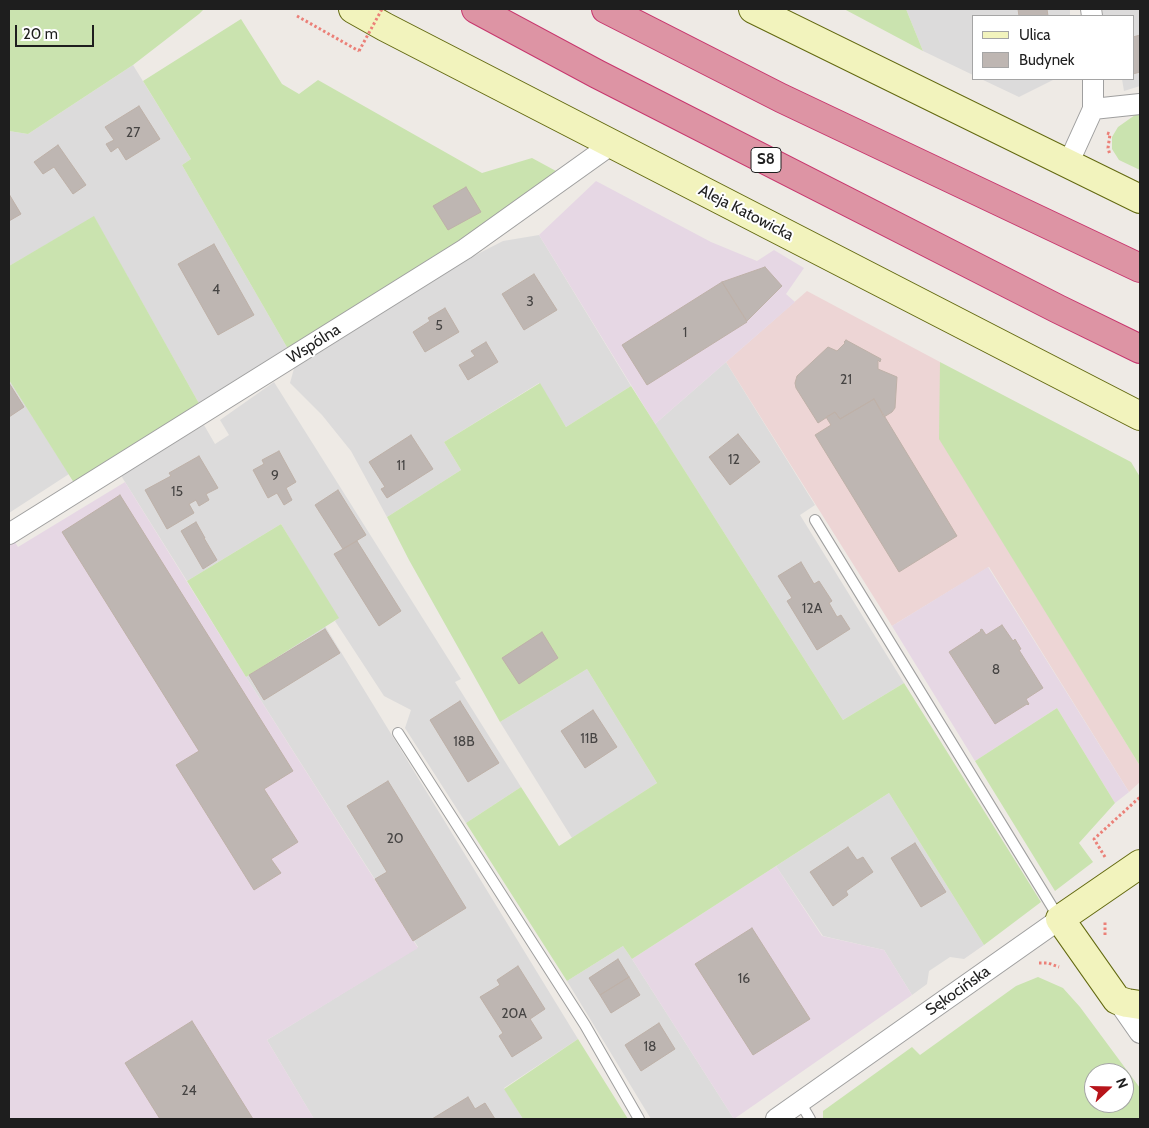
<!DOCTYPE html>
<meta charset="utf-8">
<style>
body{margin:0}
#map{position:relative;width:1149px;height:1128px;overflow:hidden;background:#eeeae5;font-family:Cabin,sans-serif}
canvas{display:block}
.frame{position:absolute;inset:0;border:10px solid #1e1e1e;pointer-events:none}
.legend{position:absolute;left:972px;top:15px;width:162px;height:65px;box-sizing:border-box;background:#fff;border:1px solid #a5a5a5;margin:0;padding:6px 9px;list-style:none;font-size:15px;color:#1e1e1e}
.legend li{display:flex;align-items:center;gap:10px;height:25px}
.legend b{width:25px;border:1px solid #a5a5a5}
.north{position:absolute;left:1084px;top:1063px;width:50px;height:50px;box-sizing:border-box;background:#fff;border:1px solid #a5a5a5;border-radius:50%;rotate:69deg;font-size:14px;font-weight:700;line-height:20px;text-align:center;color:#1e1e1e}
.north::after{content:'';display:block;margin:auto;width:18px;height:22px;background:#b7141a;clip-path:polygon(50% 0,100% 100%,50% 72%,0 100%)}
.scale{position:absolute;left:15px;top:25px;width:79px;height:22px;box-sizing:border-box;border:2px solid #1e1e1e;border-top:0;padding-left:6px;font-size:15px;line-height:18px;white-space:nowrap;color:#1e1e1e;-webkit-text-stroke:4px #fff;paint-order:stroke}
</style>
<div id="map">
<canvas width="1149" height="1128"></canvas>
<div class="frame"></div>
<ul class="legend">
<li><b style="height:6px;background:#f2f3bd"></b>Ulica</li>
<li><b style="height:14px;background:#beb6b2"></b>Budynek</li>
</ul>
<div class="north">N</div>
<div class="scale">20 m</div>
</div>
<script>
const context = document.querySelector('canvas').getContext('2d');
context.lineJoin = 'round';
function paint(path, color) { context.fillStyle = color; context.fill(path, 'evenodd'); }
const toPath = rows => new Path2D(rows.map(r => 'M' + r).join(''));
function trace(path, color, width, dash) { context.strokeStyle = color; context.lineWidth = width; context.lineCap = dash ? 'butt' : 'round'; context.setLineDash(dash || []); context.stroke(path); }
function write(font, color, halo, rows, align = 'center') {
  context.font = font + ' Cabin,sans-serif'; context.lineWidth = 4; context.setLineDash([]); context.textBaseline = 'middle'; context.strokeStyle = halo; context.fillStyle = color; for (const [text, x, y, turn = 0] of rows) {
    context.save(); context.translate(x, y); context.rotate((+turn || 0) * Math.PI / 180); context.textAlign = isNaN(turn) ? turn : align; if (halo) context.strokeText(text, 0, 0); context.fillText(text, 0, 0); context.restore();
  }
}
const residential = toPath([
 [906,9,1070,9,1070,16,973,16,973,75,923,51],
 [1102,9,1140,9,1140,86,1124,91,1122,79,1133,79,1133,16,1103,16],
 [133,65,191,159,182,165,288,349,201,407,94,217,9,266,9,131,28,134],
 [981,79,1055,79,1019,97],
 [539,235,631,386,566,427,539,383,444,442,461,470,387,517,351,451,322,415,290,383,295,365,462,262,503,241],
 [726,362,815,505,800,515,904,683,843,720,655,424],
 [9,380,69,474,9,513],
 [274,382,461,679,455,682,521,787,466,823,405,728,411,710,384,696,335,621,338,618,281,524,187,581,120,474,204,425,215,444,229,435,220,420],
 [325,626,578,1039,504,1088,523,1119,314,1119,267,1040,418,947,246,677],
 [587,669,657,783,572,838,500,722],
 [889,793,984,945,964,959,950,957,929,971,927,984,912,995,884,950,823,936,776,866],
 [623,946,632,959,734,1119,651,1119,567,981]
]);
const commercial = toPath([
 [807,291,940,362,940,439,1140,766,1140,782,1129,792,989,567,892,626,726,362]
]);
const industrial = toPath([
 [596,181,711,242,757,261,774,250,804,268,786,294,795,302,655,424,539,235],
 [125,482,246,677,418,948,267,1040,314,1119,9,1119,9,533,18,547],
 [988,567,1129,792,1115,803,1057,708,975,761,892,626],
 [776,866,822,936,884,950,912,995,734,1119,632,959]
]);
const grass = toPath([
 [9,9,204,9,199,14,133,65,28,134,9,131],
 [844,9,906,9,923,51],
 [241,19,282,84,299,94,318,80,482,173,532,158,556,171,512,208,288,349,182,165,191,159,143,81],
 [1140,113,1140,170,1119,160,1112,149,1112,137,1118,127,1135,115],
 [94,216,201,407,76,486,9,380,9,266],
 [940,362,1131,462,1140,477,1140,766,939,439],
 [540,383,566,427,631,386,843,720,904,683,1041,902,984,945,889,793,632,959,623,946,567,981,466,823,521,787,559,846,657,783,587,669,500,722,409,560,387,517,461,470,444,442],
 [281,524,339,618,246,677,187,581],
 [1057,708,1115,803,1079,843,1093,862,1055,891,975,761],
 [1038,977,1063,988,1080,1007,1140,1088,1140,1119,823,1119,823,1111,912,1047,920,1055,1016,986],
 [1094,1073,1124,1073,1124,1103,1094,1103],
 [578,1039,628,1119,523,1119,504,1089]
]);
const building = toPath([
 [1018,9,1047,9,1048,16,1019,16,1018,9],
 [1140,35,1140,72,1133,74,1133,37,1140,35],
 [139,106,160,139,126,160,118,147,111,152,106,144,114,140,105,127,139,106],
 [58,145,86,185,73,194,54,167,43,174,34,162,58,145],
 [466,187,481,212,448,230,433,206,466,187],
 [9,194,21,214,9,221,9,194],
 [214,244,254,315,218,335,178,264,214,244],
 [765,267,782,286,747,321,722,282,765,267],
 [534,274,557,310,524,330,502,294,534,274],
 [722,282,747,322,647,385,622,345,722,282],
 [445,308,459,332,425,352,413,332,430,321,428,318,445,308],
 [846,340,881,359,880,362,878,360,878,369,897,377,895,408,892,412,884,417,874,399,840,419,835,412,818,423,796,388,795,383,797,376,828,347,837,351,845,343,844,342,846,340],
 [486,342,498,362,468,380,459,365,475,356,471,351,486,342],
 [9,383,24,407,9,417,9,383],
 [874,399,957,536,899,572,815,435,831,425,826,417,835,412,840,419,874,399],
 [738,434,760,462,730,485,709,457,738,434],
 [411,435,433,469,387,498,381,489,385,487,369,462,411,435],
 [279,451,296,482,286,488,292,500,284,505,277,493,268,498,253,470,264,464,262,460,279,451],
 [199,456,218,488,206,494,209,500,199,506,196,500,189,504,194,513,167,529,145,490,171,476,169,473,199,456],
 [338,490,366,535,343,549,315,505,338,490],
 [120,495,293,771,264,789,298,842,271,859,281,873,254,890,176,765,199,751,62,532,120,495],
 [196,522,205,538,204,538,217,560,203,569,181,531,196,522],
 [357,541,401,611,379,626,334,554,357,541],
 [801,562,814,584,819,581,832,601,829,603,837,617,841,615,850,629,817,650,787,601,792,598,778,576,801,562],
 [1002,625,1013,641,1015,639,1021,649,1019,650,1043,688,1026,699,1029,704,1028,705,1027,704,995,724,949,652,981,631,980,630,982,629,986,635,1002,625],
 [325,629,340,653,264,700,249,675,325,629],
 [542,632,558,658,519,684,502,658,542,632],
 [460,701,499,763,468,782,430,720,460,701],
 [593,710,617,747,585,768,561,731,593,710],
 [388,781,466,908,413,941,375,879,387,872,347,806,388,781],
 [915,843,946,892,921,907,891,858,915,843],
 [848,847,857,860,863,857,873,872,846,891,848,895,833,906,810,872,848,847],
 [752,928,810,1019,753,1055,695,964,752,928],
 [618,959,629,977,600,995,589,978,618,959],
 [518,966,545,1009,530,1019,542,1038,512,1057,499,1036,503,1033,480,997,500,985,497,980,518,966],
 [629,977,640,995,611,1013,600,995,629,977],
 [192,1021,253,1119,160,1119,125,1063,192,1021],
 [659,1023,675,1049,641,1071,625,1045,659,1023],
 [468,1097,475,1109,485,1103,495,1119,432,1119,468,1097]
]);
const path = toPath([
 [297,16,359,51],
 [1107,133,1110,134,1108,148,1110,155],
 [1105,857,1094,839,1140,797],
 [1105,935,1105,921],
 [1039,963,1048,963,1059,967]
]);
const lane = toPath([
 [815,520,1059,918],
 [398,733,585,1025,639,1119],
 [800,1102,810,1119]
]);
const street = toPath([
 [1091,9,1092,16],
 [1093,109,1140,104],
 [1068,164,1093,109,1093,79],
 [9,534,465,249,612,144],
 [1117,1000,1140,1033],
 [776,1119,1060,919]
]);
const secondary = toPath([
 [353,9,385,27,1140,416],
 [753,9,1140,199],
 [1140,864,1060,919,1117,1000,1127,1003,1140,1005]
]);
const highway = toPath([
 [476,9,597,74,1058,309,1140,349],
 [606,9,781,98,1140,268]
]);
const pathBridge = toPath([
 [359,51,382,9]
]);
const numberNames = [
 ["27",133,133],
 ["4",216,290],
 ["3",530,302],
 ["5",439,326],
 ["1",685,333],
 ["21",846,380],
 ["12",734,460],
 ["11",401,466],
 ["9",275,476],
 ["15",177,492],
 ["12A",812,609],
 ["8",996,670],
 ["11B",589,739],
 ["18B",464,742],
 ["20",395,839],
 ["16",744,979],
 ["20A",514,1014],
 ["18",650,1047],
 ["24",189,1091]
];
const shields = [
 [766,160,30]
];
const shieldNames = [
 ["S8",766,160]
];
const streetNames = [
 ["Aleja Katowicka",746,213,27],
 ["Wspólna",314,344,-32],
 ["Sękocińska",958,991,-35]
];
paint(residential, '#dcdbdb');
paint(commercial, '#edd5d5');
paint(industrial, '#e6d7e4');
paint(grass, '#cae3af');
paint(building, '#beb6b2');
trace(building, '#beb1a8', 1);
trace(lane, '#9f9f9f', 12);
trace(street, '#9f9f9f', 22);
trace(secondary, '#636910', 30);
trace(highway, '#c7366d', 30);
trace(path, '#eb8078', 3, [2.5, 2.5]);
trace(lane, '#fff', 10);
trace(street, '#fff', 20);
trace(secondary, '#f2f3bd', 28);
trace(highway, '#dd94a4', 28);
trace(pathBridge, '#eb8078', 3, [2.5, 2.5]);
write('14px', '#464443', null, numberNames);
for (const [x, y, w] of shields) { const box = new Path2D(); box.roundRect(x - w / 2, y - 12.5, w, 25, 4); context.fillStyle = '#fff'; context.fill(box); trace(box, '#1e1e1e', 1); }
write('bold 15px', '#1e1e1e', null, shieldNames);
write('16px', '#1e1e1e', '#fff', streetNames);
</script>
